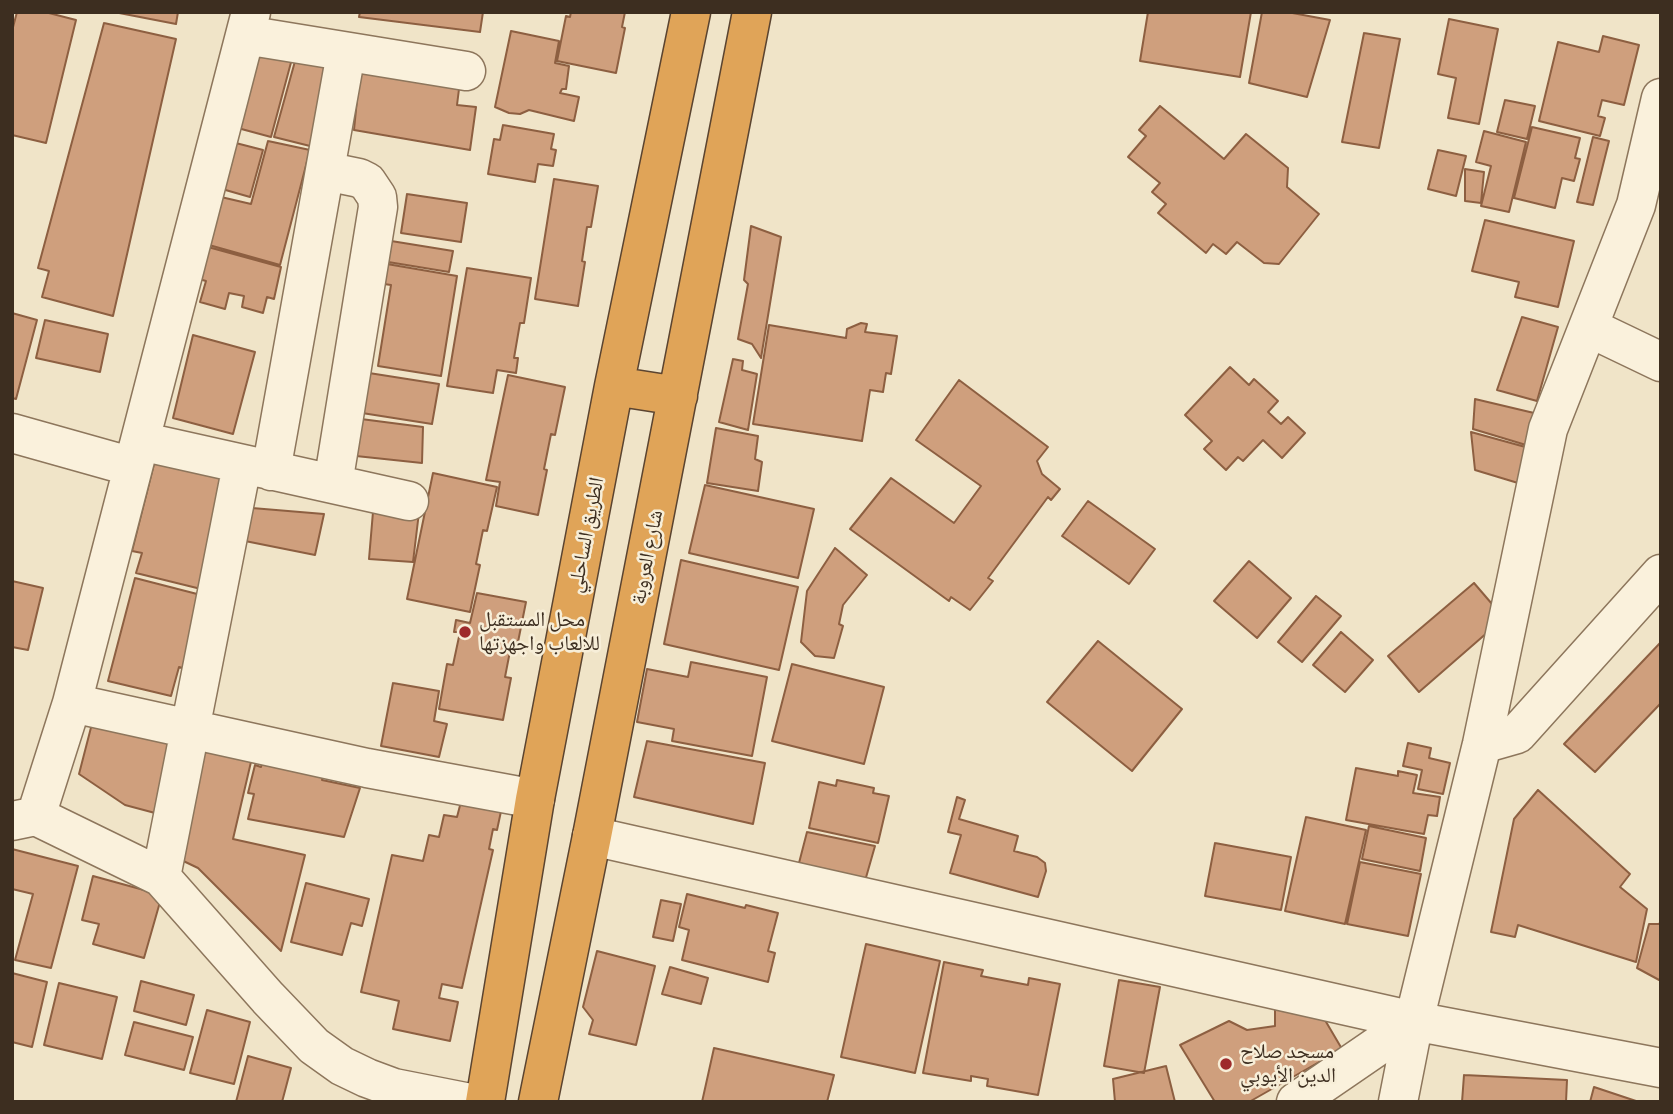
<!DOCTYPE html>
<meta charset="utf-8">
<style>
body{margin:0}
#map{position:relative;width:1673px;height:1114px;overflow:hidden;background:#f0e4c8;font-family:"Crimson Pro",serif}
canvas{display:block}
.frame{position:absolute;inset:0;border:14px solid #3d2e20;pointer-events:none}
</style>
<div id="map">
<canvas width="1673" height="1114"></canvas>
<div class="frame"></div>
</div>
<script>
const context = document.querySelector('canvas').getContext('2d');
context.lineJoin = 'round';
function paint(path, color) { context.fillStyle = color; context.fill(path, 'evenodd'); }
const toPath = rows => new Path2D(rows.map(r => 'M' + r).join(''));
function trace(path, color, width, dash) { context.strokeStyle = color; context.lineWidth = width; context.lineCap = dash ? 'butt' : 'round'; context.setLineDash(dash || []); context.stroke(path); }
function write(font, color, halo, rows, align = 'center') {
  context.font = font + ' "Crimson Pro","Noto Naskh Arabic",serif'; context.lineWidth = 5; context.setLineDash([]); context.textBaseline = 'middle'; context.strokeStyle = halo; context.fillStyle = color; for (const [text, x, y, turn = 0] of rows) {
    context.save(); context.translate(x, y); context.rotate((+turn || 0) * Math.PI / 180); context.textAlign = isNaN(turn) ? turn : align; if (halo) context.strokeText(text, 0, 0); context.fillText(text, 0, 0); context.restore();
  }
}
const building = toPath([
 [17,12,45,12,76,20,46,143,12,135,12,31,17,12],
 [114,12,178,12,176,24,114,12],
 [360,12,483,12,480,32,359,17,360,12],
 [571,12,625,12,622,27,625,28,616,73,557,61,566,16,570,17,571,12],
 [1148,12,1251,12,1240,77,1140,61,1148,12],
 [1262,12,1287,12,1330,20,1307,97,1249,83,1262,12],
 [1449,19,1498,29,1479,124,1448,118,1456,78,1438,74,1449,19],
 [104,23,176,39,113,316,42,297,49,271,38,268,104,23],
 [511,31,559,41,555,63,569,66,566,89,562,89,560,93,579,97,574,121,529,110,520,114,509,113,495,107,511,31],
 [1364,33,1400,39,1379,148,1342,142,1364,33],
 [1603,36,1639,45,1624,105,1602,100,1598,116,1605,118,1600,136,1539,121,1558,42,1599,52,1603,36],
 [257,45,293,55,271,137,234,127,257,45],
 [297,54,333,64,310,146,274,137,297,54],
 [361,59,461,73,457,105,476,107,470,150,354,130,361,59],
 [1505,100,1535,106,1527,139,1497,132,1505,100],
 [1160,106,1224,159,1246,134,1288,168,1287,187,1319,214,1279,264,1264,263,1237,242,1226,254,1213,244,1206,253,1158,213,1166,204,1152,192,1160,183,1128,157,1146,136,1139,130,1160,106],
 [503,125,554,134,551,149,556,150,553,166,538,164,535,182,488,174,494,139,500,140,503,125],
 [1532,127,1580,138,1575,158,1580,159,1574,181,1562,178,1555,208,1514,198,1532,127],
 [1484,131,1526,142,1509,212,1481,206,1491,166,1476,162,1484,131],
 [1593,137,1609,141,1593,205,1577,202,1593,137],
 [228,141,263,150,250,197,215,187,228,141],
 [268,141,310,150,280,265,209,245,221,197,251,204,268,141],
 [1438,150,1466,156,1456,196,1428,189,1438,150],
 [1465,169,1484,172,1481,203,1465,201,1465,169],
 [554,179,598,186,591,227,587,227,582,261,585,262,578,306,535,299,554,179],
 [407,194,467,203,461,242,401,233,407,194],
 [1485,220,1574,241,1558,307,1515,297,1519,282,1472,271,1485,220],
 [751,226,781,237,761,358,752,344,738,339,748,284,744,280,751,226],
 [385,240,453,251,449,272,382,261,385,240],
 [208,247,281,267,274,299,267,297,263,313,242,307,244,296,229,293,225,309,200,302,206,281,199,279,208,247],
 [387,264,457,276,441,376,378,366,391,285,384,284,387,264],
 [467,268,531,278,524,323,520,323,514,358,518,358,516,373,497,370,493,393,447,386,467,268],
 [12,313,37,320,16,399,12,398,12,313],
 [1522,317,1558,327,1537,401,1497,390,1522,317],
 [45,320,108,334,100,372,36,358,45,320],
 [861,323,867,324,865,332,897,336,891,374,886,373,883,392,870,390,862,441,753,424,769,325,846,338,847,329,861,323],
 [193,335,255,352,233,434,173,418,193,335],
 [733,359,743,361,742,370,757,374,748,430,719,422,733,359],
 [1230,367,1249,385,1254,379,1278,401,1268,412,1281,424,1288,417,1305,433,1282,458,1263,440,1243,461,1238,457,1226,470,1204,449,1212,441,1185,415,1230,367],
 [369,373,439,384,432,424,362,413,369,373],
 [508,375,565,387,555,435,551,434,544,469,547,470,538,515,496,506,500,482,486,480,508,375],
 [959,380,1048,447,1037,461,1042,474,1060,489,1051,500,1048,497,988,578,993,581,970,610,951,597,949,601,850,529,891,478,954,523,981,486,916,440,959,380],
 [1475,399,1534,413,1526,445,1473,429,1475,399],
 [361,419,423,427,422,463,356,456,361,419],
 [716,428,758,436,755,459,762,462,758,491,707,483,716,428],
 [1471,432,1529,448,1518,483,1475,470,1471,432],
 [156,456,230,474,201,589,136,573,142,553,132,551,156,456],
 [433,473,497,487,487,531,483,530,476,564,480,565,470,612,407,599,433,473],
 [705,485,814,509,798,578,689,553,705,485],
 [374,500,420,504,413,562,369,559,374,500],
 [1088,501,1155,549,1129,584,1062,536,1088,501],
 [252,508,324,514,315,555,245,541,252,508],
 [835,548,867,575,843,605,839,624,843,626,834,658,815,656,801,642,807,591,835,548],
 [681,560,798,587,779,670,664,644,681,560],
 [1249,561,1291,598,1257,638,1214,601,1249,561],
 [135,578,201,595,186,669,179,667,171,696,108,681,135,578],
 [12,581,43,588,28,650,12,647,12,581],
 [1474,583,1504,618,1419,692,1388,656,1474,583],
 [477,593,526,602,518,642,512,641,505,677,511,678,503,720,439,709,447,664,453,665,460,632,454,632,456,620,470,623,477,593],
 [1316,596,1341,616,1302,662,1278,642,1316,596],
 [1341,632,1373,660,1345,692,1313,665,1341,632],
 [1098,641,1182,709,1132,771,1047,702,1098,641],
 [1661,642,1661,703,1595,772,1564,744,1661,642],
 [691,662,767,677,752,756,672,741,674,729,637,722,647,669,688,677,691,662],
 [792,664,884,687,864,764,772,741,792,664],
 [393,683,439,691,434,721,447,724,439,757,381,746,393,683],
 [95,712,176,732,155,813,125,805,79,774,95,712],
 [207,736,254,749,233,839,305,855,281,951,198,868,175,857,207,736],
 [647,741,765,763,753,824,634,797,647,741],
 [1408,743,1431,748,1429,758,1450,763,1443,794,1418,789,1422,770,1403,766,1408,743],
 [266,750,326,765,322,780,360,788,344,837,248,819,254,794,248,793,255,765,261,767,266,750],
 [1356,768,1398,776,1398,771,1417,775,1413,793,1440,797,1437,816,1428,815,1424,834,1346,820,1356,768],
 [837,780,874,788,873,793,889,796,878,843,809,828,819,782,836,786,837,780],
 [1538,790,1630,874,1620,887,1647,909,1636,962,1518,925,1515,937,1491,932,1514,819,1538,790],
 [463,794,503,802,497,830,493,829,489,849,493,850,462,988,442,984,439,998,458,1002,450,1041,393,1029,399,1001,361,992,392,855,423,861,429,835,439,837,444,815,457,817,463,794],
 [957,797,965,800,959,819,1018,836,1014,851,1037,857,1045,863,1046,871,1038,897,950,873,961,835,948,832,957,797],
 [1306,817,1366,830,1345,924,1285,911,1306,817],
 [1369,826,1426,838,1420,871,1362,859,1369,826],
 [807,832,875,846,865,881,799,863,807,832],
 [1215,843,1291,857,1281,910,1205,896,1215,843],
 [12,849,78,866,51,968,15,960,33,894,12,889,12,849],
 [1360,862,1421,874,1408,936,1347,924,1360,862],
 [93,876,162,895,144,958,93,944,99,924,82,920,93,876],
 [306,883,369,899,362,926,351,923,342,955,291,942,306,883],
 [687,894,745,908,746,905,778,913,768,951,775,953,768,982,682,960,689,930,679,927,687,894],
 [661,900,681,904,673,941,653,937,661,900],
 [1661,921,1661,981,1637,968,1649,924,1659,924,1661,921],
 [866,944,940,961,915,1073,841,1057,866,944],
 [597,951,655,966,636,1045,589,1034,593,1020,583,1007,597,951],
 [944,962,983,970,981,976,1028,985,1029,978,1060,984,1038,1095,987,1086,988,1079,971,1076,971,1081,923,1073,944,962],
 [670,967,708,978,701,1004,662,994,670,967],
 [12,973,47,982,32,1047,12,1042,12,973],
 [1119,980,1160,987,1144,1073,1104,1066,1119,980],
 [141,981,194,995,186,1025,134,1011,141,981],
 [59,983,117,997,102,1059,44,1045,59,983],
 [1275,1009,1322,1015,1342,1049,1249,1102,1215,1102,1180,1045,1229,1021,1247,1030,1275,1026,1275,1009],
 [207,1010,250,1022,234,1084,190,1073,207,1010],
 [134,1022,193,1037,184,1070,125,1055,134,1022],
 [714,1048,834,1075,827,1102,702,1102,714,1048],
 [248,1056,291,1068,282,1102,236,1102,248,1056],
 [1166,1066,1175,1102,1115,1102,1113,1079,1166,1066],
 [1464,1075,1567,1080,1566,1102,1462,1102,1464,1075],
 [1594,1087,1639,1102,1590,1102,1594,1087]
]);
const minor = toPath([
 [245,35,466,71],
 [325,171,359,178,367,182,377,197,378,207,333,484],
 [1588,327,1661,362],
 [12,433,133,467],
 [140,441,409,501],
 [271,471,346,53],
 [72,703,367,768,535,799],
 [1482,744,1517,734,1661,574],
 [36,816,72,703,251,12],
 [12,821,36,816,161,877,268,998,314,1046,342,1066,367,1078,394,1088,465,1102],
 [592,836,1414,1021,1661,1068],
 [161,877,242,465],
 [1296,1102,1414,1021],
 [1398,1102,1414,1021,1482,744,1548,429,1636,205,1661,98]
]);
const highway = toPath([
 [614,386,678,396],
 [485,1102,535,799,614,386,691,12],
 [538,1102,592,836,752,12]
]);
const markers = [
 [465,632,7,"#9e2a2b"],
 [1226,1064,7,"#9e2a2b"]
];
const streetNames = [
 ["الطريق الساحلي",586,535,-79],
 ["شارع العروبة",647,557,-79]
];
const poiNames = [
 ["محل المستقبل",479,620],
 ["للالعاب واجهزتها",479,644],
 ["مسجد صلاح",1240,1052],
 ["الدين الأيوبي",1240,1076]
];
paint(building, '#cf9f7d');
trace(building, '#8d5f41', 2);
trace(minor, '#8d765c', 41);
trace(highway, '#5b4430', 41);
trace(minor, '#faf1dc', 38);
trace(highway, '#e0a458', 38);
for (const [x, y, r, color] of markers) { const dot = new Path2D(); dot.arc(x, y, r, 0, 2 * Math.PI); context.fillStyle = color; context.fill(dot); trace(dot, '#f7eed8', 2.5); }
write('21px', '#3d2e20', '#f7eed8', streetNames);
write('21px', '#3d2e20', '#f7eed8', poiNames, 'left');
</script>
